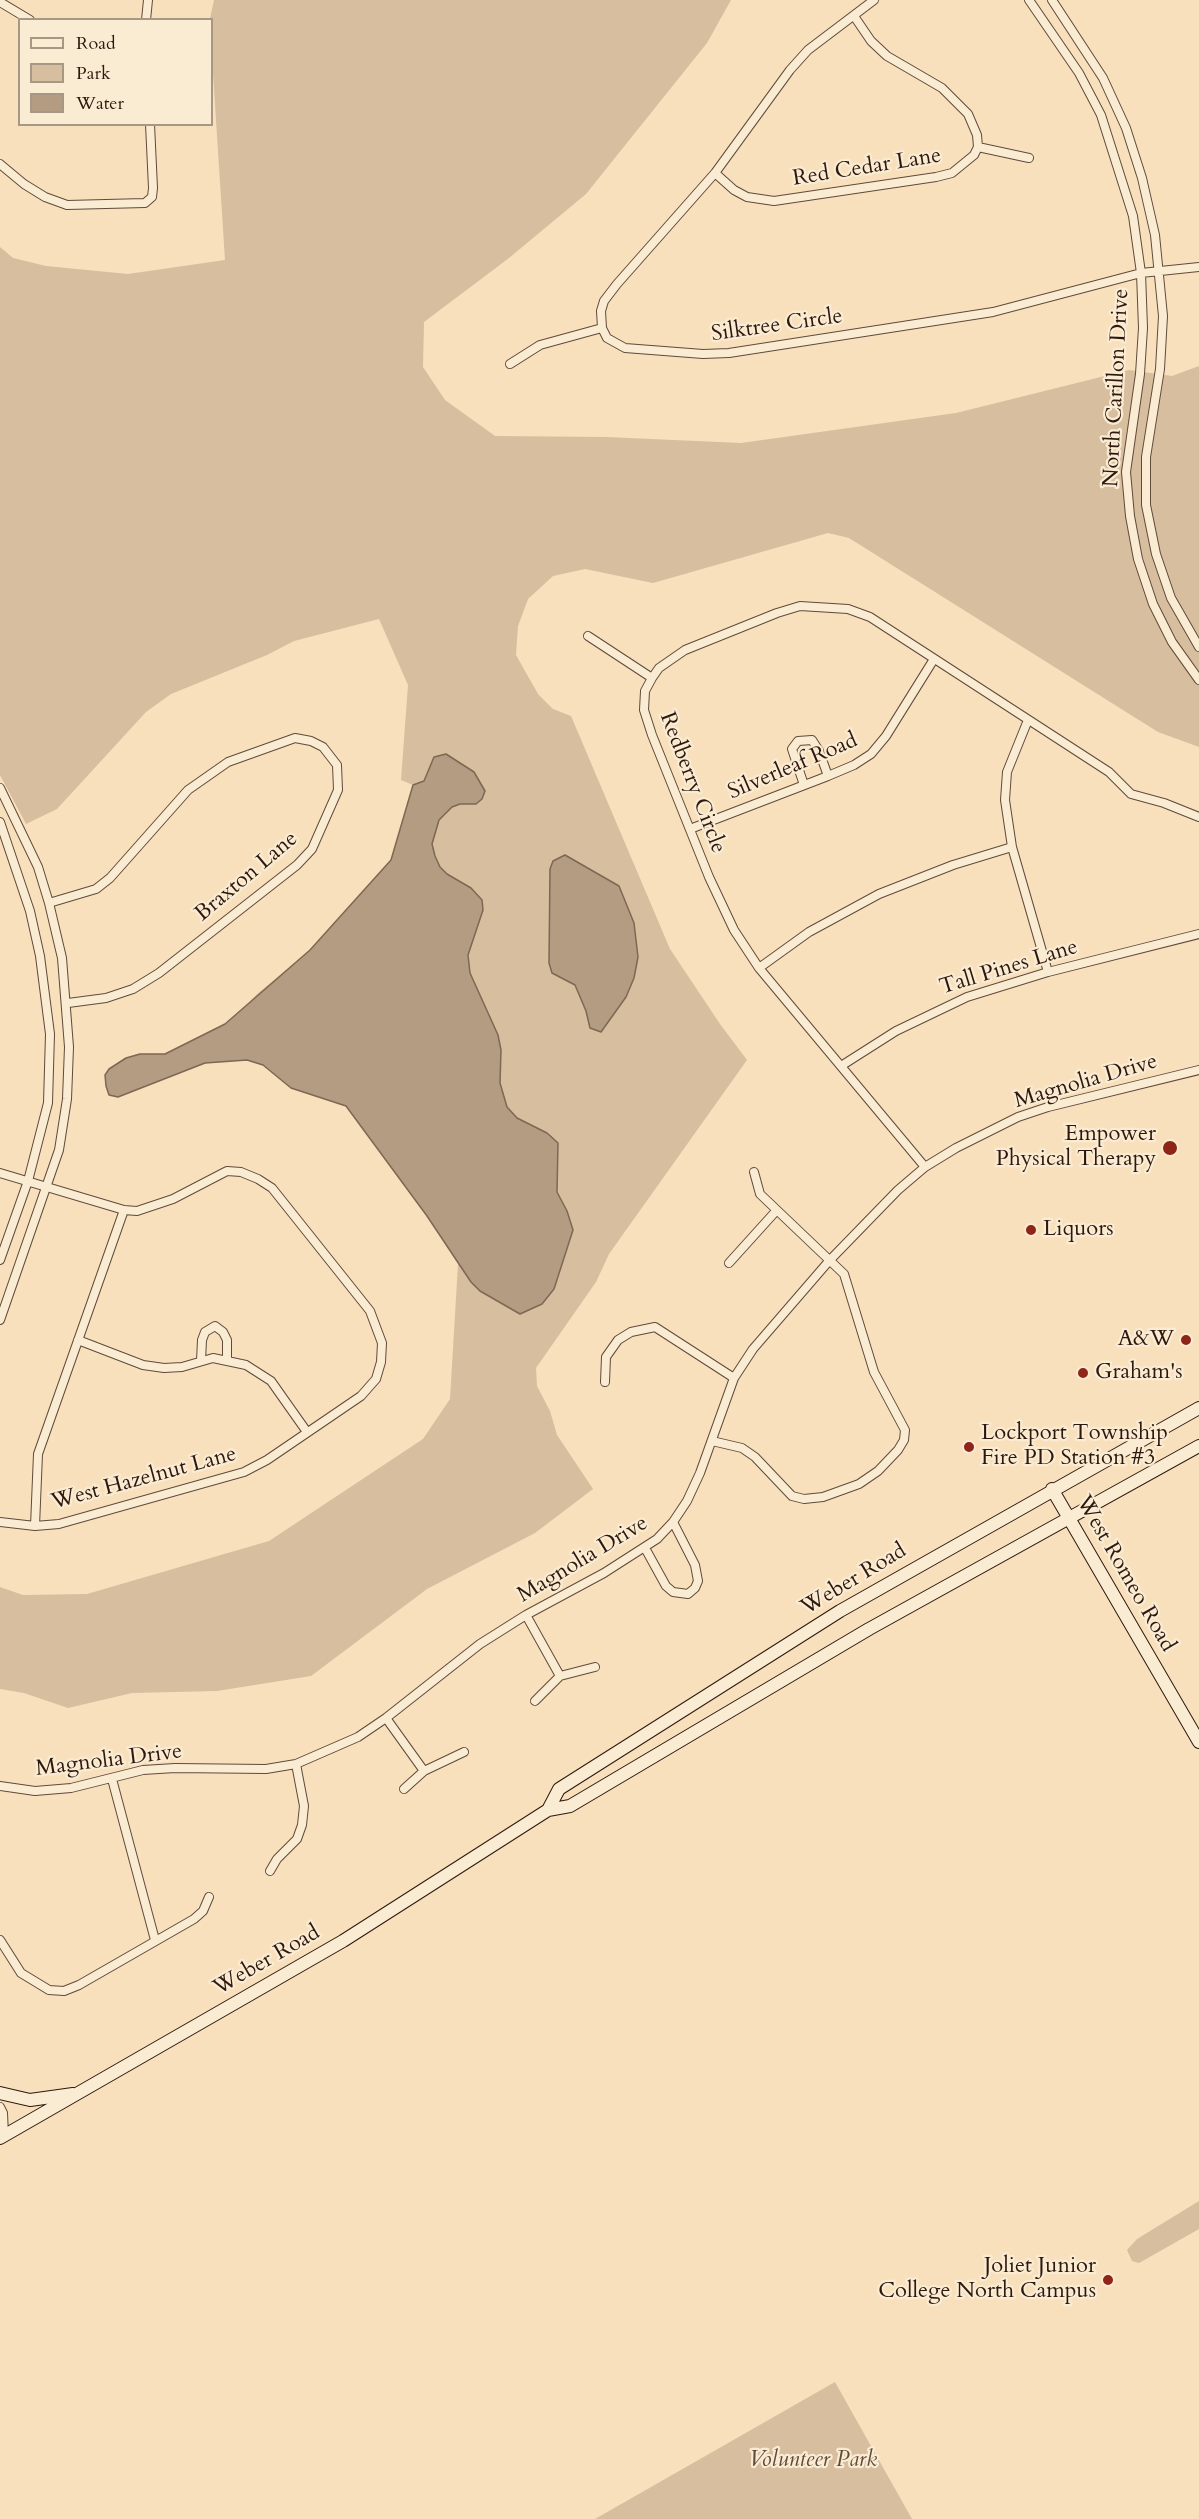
<!DOCTYPE html>
<style>
body{margin:0}
#map{position:relative;width:1199px;height:2519px;overflow:hidden;background:#f8e0bc;font-family:Cardo,serif}
canvas{display:block}
.legend{position:absolute;left:18px;top:18px;width:195px;height:108px;box-sizing:border-box;background:#faebd3;border:2px solid #a89784;margin:0;padding:8px 10px;list-style:none;font-size:18px;color:#2e180e}
.legend li{display:flex;align-items:center;gap:12px;height:30px}
.legend b{width:30px;border:2px solid #a89784}
</style>
<div id="map">
<canvas width="1199" height="2519"></canvas>
<ul class="legend">
<li><b style="height:8px;background:#faebd3"></b>Road</li>
<li><b style="height:16px;background:#d6be9e"></b>Park</li>
<li><b style="height:16px;background:#b39c81"></b>Water</li>
</ul>
</div>
<script>
const context = document.querySelector('canvas').getContext('2d');
context.lineJoin = 'round';
function paint(path, color) { context.fillStyle = color; context.fill(path, 'evenodd'); }
const toPath = rows => new Path2D(rows.map(r => 'M' + r).join(''));
function trace(path, color, width, dash) { context.strokeStyle = color; context.lineWidth = width; context.lineCap = dash ? 'butt' : 'round'; context.setLineDash(dash || []); context.stroke(path); }
function write(font, color, halo, rows, align = 'center') {
  context.font = font + ' Cardo,serif'; context.lineWidth = 4.5; context.setLineDash([]); context.textBaseline = 'middle'; context.strokeStyle = halo; context.fillStyle = color; for (const [text, x, y, turn = 0] of rows) {
    context.save(); context.translate(x, y); context.rotate((+turn || 0) * Math.PI / 180); context.textAlign = isNaN(turn) ? turn : align; if (halo) context.strokeText(text, 0, 0); context.fillText(text, 0, 0); context.restore();
  }
}
const green = toPath([
 [214,0,731,0,707,43,586,194,509,258,424,322,423,367,445,400,495,436,606,437,741,443,956,413,1129,370,1172,376,1199,366,1199,747,1158,732,849,538,828,533,653,583,585,569,553,576,528,599,518,626,516,655,538,694,553,709,571,716,670,949,720,1024,747,1060,609,1254,596,1282,536,1368,537,1386,550,1411,557,1435,593,1489,535,1533,427,1589,311,1676,217,1691,132,1693,68,1708,24,1693,0,1689,0,1587,23,1595,87,1594,269,1541,423,1439,450,1399,458,1264,427,1216,346,1106,291,1088,263,1065,247,1060,205,1063,118,1097,109,1095,106,1086,105,1075,109,1069,126,1058,140,1054,165,1054,225,1024,240,1012,257,994,310,950,391,860,413,785,401,780,408,685,379,619,294,641,267,655,171,694,146,712,57,809,26,824,0,775,0,247,13,258,46,266,128,274,225,260,212,58,210,19],
 [1199,2201,1199,2229,1139,2263,1132,2261,1127,2250,1137,2239],
 [835,2382,912,2519,595,2519]
]);
const water = toPath([
 [446,754,474,772,485,791,482,799,476,804,460,804,452,807,439,820,432,844,435,856,440,867,447,874,471,888,482,900,483,910,468,955,470,973,498,1035,501,1050,500,1083,507,1107,517,1118,547,1133,558,1143,557,1192,567,1211,573,1230,554,1289,542,1304,520,1314,480,1291,471,1282,427,1216,346,1106,291,1088,263,1065,247,1060,205,1063,118,1097,109,1095,106,1086,105,1075,109,1069,126,1058,140,1054,165,1054,225,1024,310,950,391,860,413,785,424,781,434,757,446,754],
 [565,855,619,886,634,923,638,957,634,978,626,997,601,1032,590,1028,586,1011,575,985,552,973,549,963,550,869,553,861,565,855]
]);
const minor = toPath([
 [874,0,808,50,790,70,715,173,617,284,604,301,601,311,602,328,607,338,625,348,703,354,729,353,993,312,1141,273,1199,267],
 [1029,0,1079,73,1101,115,1133,216,1141,273,1143,328,1140,374,1126,472,1130,516,1138,559,1153,604,1172,642,1199,680],
 [1052,0,1103,78,1126,128,1142,178,1155,235,1163,316,1160,369,1146,457,1146,505,1156,554,1171,598,1199,647],
 [0,2,30,20],
 [146,20,148,0],
 [978,147,1029,158],
 [0,164,24,184,45,197,67,205,145,203,152,197,153,188,150,124],
 [715,173,734,190,747,197,774,201,936,177,952,173,974,155,978,147,977,135,968,114,942,88,887,56,871,41,854,16],
 [510,364,540,345,602,328],
 [588,636,652,678],
 [1028,720,1007,772,1005,800,1012,847,1048,972],
 [804,785,792,749,798,741,812,740,819,751,828,776],
 [0,788,38,867,49,903,62,958,69,1047,67,1099,59,1150,0,1320],
 [0,822,30,911,40,956,50,1034,48,1103,28,1181,0,1260],
 [690,829,828,776,854,765,871,754,886,736,934,659],
 [49,903,96,889,110,878,188,790,228,762,295,738,311,741,323,747,337,765,338,790,312,849,297,865,159,973,133,989,106,998,68,1003],
 [759,968,809,932,879,894,953,865,1012,847],
 [841,1066,896,1031,967,997,1048,972,1199,934],
 [925,1167,759,968,734,930,709,877,652,735,644,710,645,691,652,678,659,668,685,650,777,613,800,606,848,609,870,617,1109,772,1131,794,1164,803,1199,817],
 [0,1173,124,1210,137,1211,173,1199,227,1171,241,1172,258,1179,272,1188,370,1311,382,1343,381,1362,376,1379,361,1396,267,1460,244,1472,59,1524,35,1526,0,1522],
 [729,1263,776,1211],
 [78,1340,143,1365,164,1368,182,1367,213,1358,246,1365,271,1381,307,1432],
 [201,1361,202,1340,205,1332,215,1326,223,1332,227,1340,227,1359],
 [605,1382,606,1357,618,1340,631,1332,655,1327,734,1378],
 [712,1441,742,1448,755,1457,792,1496,804,1499,823,1497,859,1484,878,1471,898,1450,904,1440,905,1430,874,1372,844,1274,760,1194,754,1172],
 [35,1526,38,1454,124,1210],
 [645,1548,666,1586,673,1592,688,1594,695,1588,698,1581,695,1565,673,1522],
 [526,1615,560,1676],
 [535,1701,560,1676,595,1667],
 [386,1718,424,1771],
 [112,1779,155,1940],
 [0,1786,35,1791,71,1788,143,1770,175,1768,266,1769,296,1764,358,1737,386,1718,480,1644,526,1615,604,1573,657,1539,673,1522,687,1501,700,1473,734,1378,753,1349,829,1261,898,1190,925,1167,956,1148,1018,1117,1048,1107,1199,1070],
 [404,1789,424,1771,464,1752],
 [270,1871,277,1859,297,1839,302,1825,304,1806,296,1764],
 [0,1940,21,1973,49,1990,64,1991,79,1985,194,1919,203,1911,209,1897],
 [0,2107,3,2113,4,2135]
]);
const secondary = toPath([
 [1052,1489,1199,1742],
 [548,1810,559,1789,840,1611,1199,1408],
 [0,2093,30,2100,73,2094],
 [0,2138,343,1941,548,1810,570,1806,869,1629,1199,1446]
]);
const markers = [
 [1170,1148,8,"#8f2418"],
 [1031,1230,6,"#8f2418"],
 [1186,1340,6,"#8f2418"],
 [1083,1373,6,"#8f2418"],
 [969,1447,6,"#8f2418"],
 [1108,2280,6,"#8f2418"]
];
const streetNames = [
 ["Red Cedar Lane",867,168,-9],
 ["Silktree Circle",777,326,-8],
 ["North Carillon Drive",1117,388,-87],
 ["Silverleaf Road",793,767,-23],
 ["Redberry Circle",692,783,69],
 ["Braxton Lane",247,877,-40],
 ["Tall Pines Lane",1009,968,-17],
 ["Magnolia Drive",1086,1082,-16],
 ["West Hazelnut Lane",144,1479,-15],
 ["Magnolia Drive",583,1560,-31],
 ["West Romeo Road",1125,1574,60],
 ["Weber Road",854,1580,-31],
 ["Magnolia Drive",109,1761,-7],
 ["Weber Road",267,1961,-30]
];
const poiNames = [
 ["Empower",1156,1135],
 ["Physical Therapy",1156,1160],
 ["Liquors",1043,1230,"left"],
 ["A&W",1174,1340],
 ["Graham's",1095,1373,"left"],
 ["Lockport Township",981,1434,"left"],
 ["Fire PD Station #3",981,1459,"left"],
 ["Joliet Junior",1096,2267],
 ["College North Campus",1096,2292]
];
const parkNames = [
 ["Volunteer Park",813,2461]
];
paint(green, '#d6be9e');
paint(water, '#b39c81');
trace(water, '#7e6753', 1.5);
trace(minor, '#604a3a', 10);
trace(secondary, '#2e180e', 14);
trace(minor, '#faebd3', 8);
trace(secondary, '#faebd3', 12);
for (const [x, y, r, color] of markers) { const dot = new Path2D(); dot.arc(x, y, r, 0, 2 * Math.PI); context.fillStyle = color; context.fill(dot); trace(dot, '#faebd3', 2); }
write('22px', '#2e180e', '#faebd3', streetNames);
write('22px', '#2e180e', '#faebd3', poiNames, 'right');
write('italic 22px', '#604a39', '#faebd3', parkNames);
</script>
